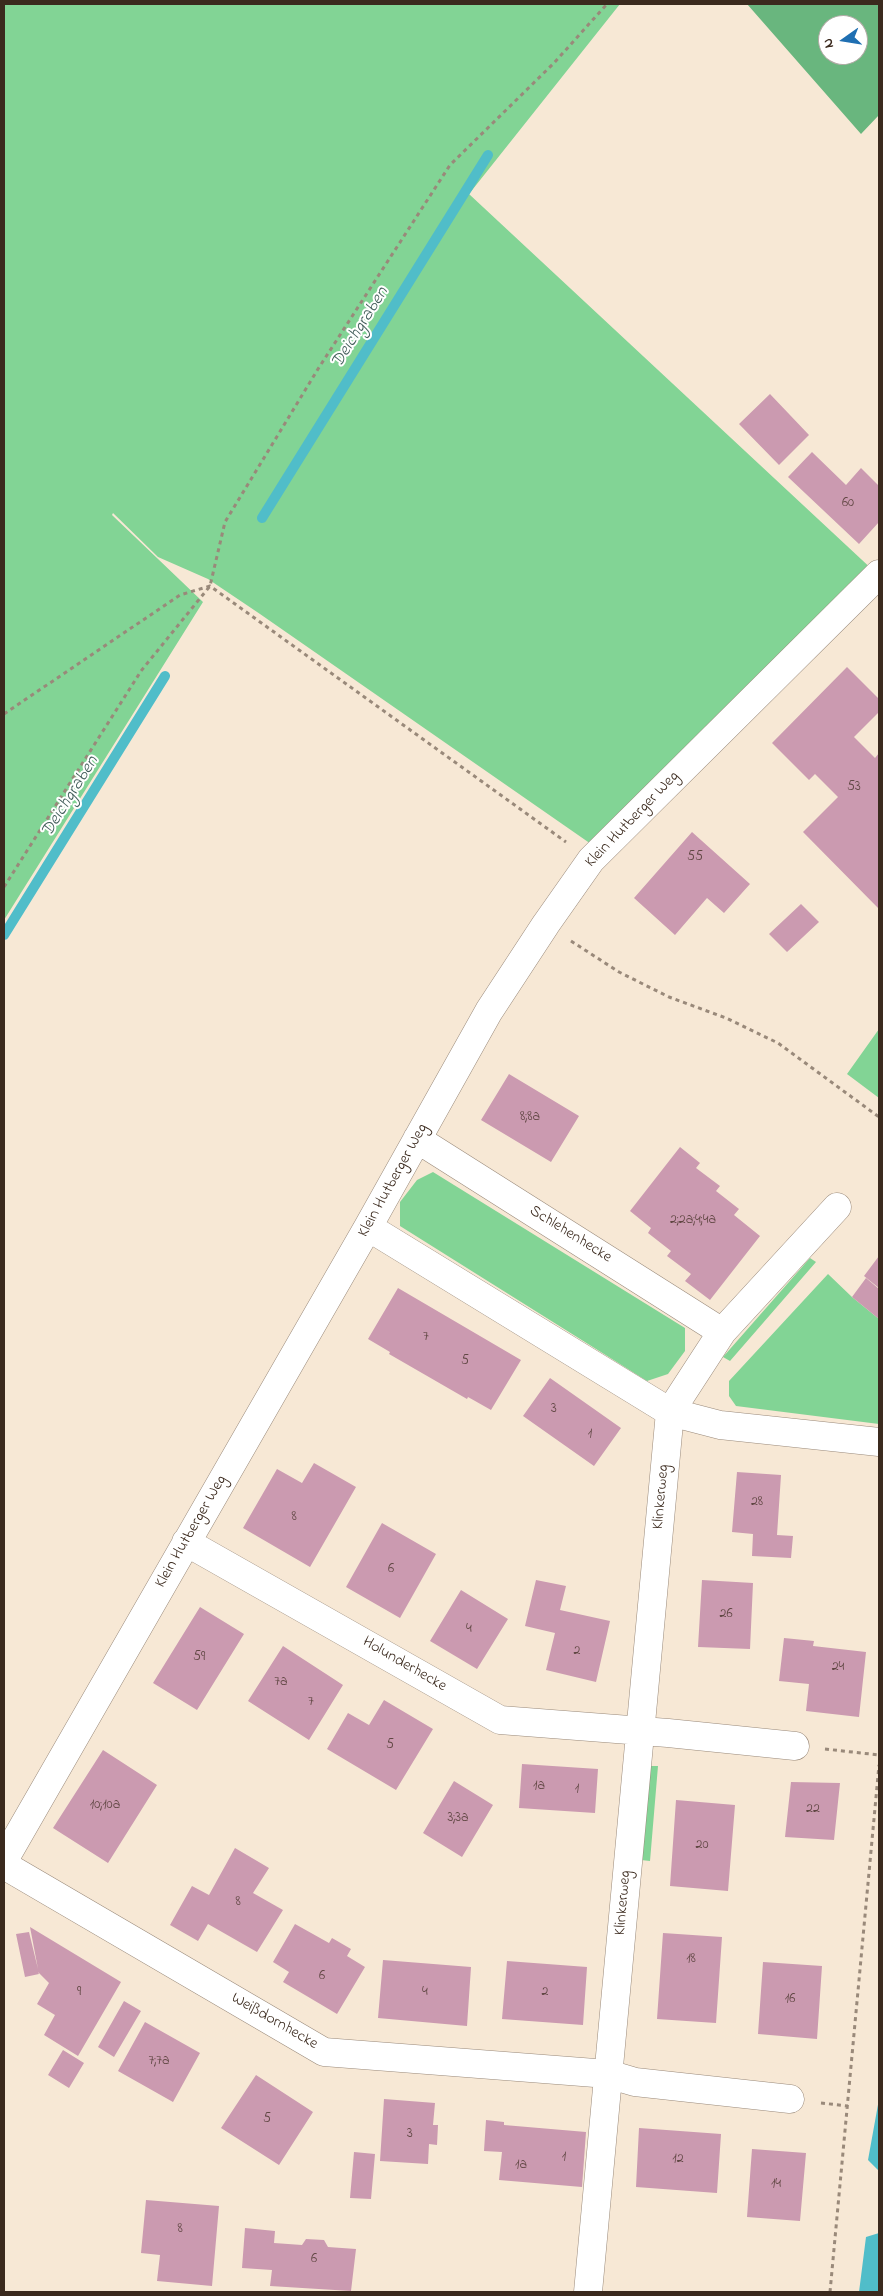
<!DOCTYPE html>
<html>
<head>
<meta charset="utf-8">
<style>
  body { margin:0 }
  #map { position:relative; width:883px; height:2296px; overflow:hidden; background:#f7e8d5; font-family:"Indie Flower",sans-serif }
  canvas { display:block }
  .frame { position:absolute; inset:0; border:5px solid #3b2a1e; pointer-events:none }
  .north { position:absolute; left:818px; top:15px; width:50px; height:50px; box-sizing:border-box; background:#fff; border:1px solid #b1aaa5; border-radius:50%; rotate:257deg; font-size:14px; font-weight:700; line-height:20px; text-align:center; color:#3b2a1e }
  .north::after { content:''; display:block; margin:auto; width:18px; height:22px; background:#1f6fb2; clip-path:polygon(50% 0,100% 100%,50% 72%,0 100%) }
</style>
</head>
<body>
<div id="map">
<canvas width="883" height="2296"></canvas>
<div class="frame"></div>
<div class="north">N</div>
</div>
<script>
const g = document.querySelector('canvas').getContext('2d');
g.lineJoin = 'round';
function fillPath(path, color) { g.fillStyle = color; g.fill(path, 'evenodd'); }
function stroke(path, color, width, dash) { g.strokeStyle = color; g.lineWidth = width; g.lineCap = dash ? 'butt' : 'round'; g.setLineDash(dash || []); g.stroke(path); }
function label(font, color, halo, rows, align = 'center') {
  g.font = font + ' "Indie Flower",sans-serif'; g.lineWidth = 4; g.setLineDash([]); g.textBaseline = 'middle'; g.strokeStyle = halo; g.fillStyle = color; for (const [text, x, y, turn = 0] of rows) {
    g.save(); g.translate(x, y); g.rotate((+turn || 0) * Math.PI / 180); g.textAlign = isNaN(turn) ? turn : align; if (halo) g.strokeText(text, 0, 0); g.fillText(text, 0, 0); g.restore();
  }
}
fillPath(new Path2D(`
  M4,4H620L469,194L876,573L591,844L260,614L208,579L158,557L113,513L112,515L203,602L4,920Z
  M879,1029V1098L847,1074Z
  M433,1172L685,1328V1351L668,1374L647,1381L400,1226V1202L417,1180Z
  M810,1258L816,1262L730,1361L723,1357Z
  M828,1274L852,1297L879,1319V1424L736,1406L729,1396V1381Z
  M649,1766H658L650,1861L641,1860Z`), '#82d495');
fillPath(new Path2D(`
  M747,4H879V115L861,134ZM828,25H858V55H828Z`), '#69b67e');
fillPath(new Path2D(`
  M879,2099V2171L868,2160Z
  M879,2233V2292H859L866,2237Z`), '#50bdc9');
stroke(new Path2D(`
  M262,518L488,155
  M4,935L165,676`), '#50bdc9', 10);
fillPath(new Path2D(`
  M770,394L809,435L779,465L739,424Z
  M812,452L846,485L861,468L879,486V522L859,544L788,477Z
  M847,667L879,699V712L854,737L875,758L879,753V909L803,832L838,797L815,774L809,780L772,743Z
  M692,832L750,884L724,913L707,898L675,935L634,898Z
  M801,904L819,922L787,952L769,934Z
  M509,1074L579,1116L551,1162L481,1120Z
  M680,1147L700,1163L696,1168L720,1186L716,1191L739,1209L734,1215L760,1236L710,1300L685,1281L691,1274L667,1256L671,1251L648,1233L651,1228L630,1211Z
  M879,1256V1288L864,1276Z
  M866,1278L879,1289V1319L852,1297Z
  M398,1288L521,1360L491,1410L468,1397L467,1399L389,1354L390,1352L368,1339Z
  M550,1378L621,1428L594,1466L523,1416Z
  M314,1463L356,1487L310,1567L243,1528L277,1469L302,1483Z
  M737,1472L781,1475L777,1535L793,1536L791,1558L752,1556L753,1534L732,1532Z
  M382,1523L436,1554L400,1618L346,1587Z
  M536,1580L566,1586L560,1610L610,1621L596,1682L546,1670L555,1633L525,1626Z
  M702,1580L753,1583L750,1649L698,1647Z
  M461,1590L508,1619L477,1669L430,1641Z
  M200,1607L244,1634L197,1710L153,1683Z
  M784,1638L814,1641L813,1646L866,1652L859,1717L806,1711L809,1684L779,1681Z
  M283,1646L343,1685L309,1740L248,1701Z
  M384,1700L433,1729L396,1790L327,1749L348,1713L369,1725Z
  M103,1750L157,1785L108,1863L53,1828Z
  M522,1764L598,1769L595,1813L519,1808Z
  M454,1781L493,1805L462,1857L423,1833Z
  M791,1782L840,1783L834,1840L785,1837Z
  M676,1800L735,1805L728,1891L670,1886Z
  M235,1848L269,1868L253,1893L283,1910L257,1952L208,1924L198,1941L170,1925L192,1886L209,1895Z
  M295,1924L329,1943L332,1938L351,1949L347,1956L365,1967L337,2014L283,1982L289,1972L273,1962Z
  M30,1927L121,1982L78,2056L44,2035L55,2015L37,2004L49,1983L38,1972L39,1974L25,1977L16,1934L29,1932L38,1969Z
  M663,1933L722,1937L716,2023L657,2019Z
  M383,1960L471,1967L467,2026L378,2018Z
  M507,1961L587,1967L583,2025L502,2019Z
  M763,1962L822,1966L817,2039L758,2034Z
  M124,2001L141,2011L114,2057L98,2047Z
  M145,2022L200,2053L173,2102L118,2071Z
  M63,2050L84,2063L69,2088L48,2075Z
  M256,2075L313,2112L279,2165L221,2128Z
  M384,2099L435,2103L433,2125H438L437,2145L429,2144L428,2164L380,2161Z
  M486,2120L504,2122V2125L586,2132L582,2187L499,2180L502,2152L484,2151Z
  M639,2128L721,2134L717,2193L636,2187Z
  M752,2149L806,2153L800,2221L747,2217Z
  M354,2152L375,2154L371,2199L350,2198Z
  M146,2200L219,2206L212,2286L157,2281L160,2255L141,2253Z
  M245,2228L275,2231L274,2243L302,2245L306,2239L324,2240L328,2247L356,2249L351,2291L270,2286L272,2270L242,2268Z`), '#cb9ab0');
const street = new Path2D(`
  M417,1139L722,1332
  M368,1227L670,1412L720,1425L879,1442
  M186,1542L500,1720L668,1733L795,1746
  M4,1860L368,1227L489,1011L546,924L591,860L879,574
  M4,1865L324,2052L608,2074L635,2082L790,2099
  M588,2292L670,1412L722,1332L837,1207`);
stroke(street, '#99897a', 29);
stroke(new Path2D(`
  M4,714L180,595L210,586L566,842
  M4,887L141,671L210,586L225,522L318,369L450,165L554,63L607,4
  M571,941L619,972L669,997L726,1018L778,1043L879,1117
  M825,1749L879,1755
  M821,2103L848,2106
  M830,2292L879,1765`), '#99897a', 3, [4, 4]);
stroke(street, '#fff', 28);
label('14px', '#5f4642', null, [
  ["60",848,504],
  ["53",854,788],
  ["55",695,858],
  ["8;8a",530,1118],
  ["2;2a;4;4a",693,1221],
  ["7",426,1338],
  ["5",465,1362],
  ["3",554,1410],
  ["1",590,1435],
  ["28",757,1503],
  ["8",294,1518],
  ["6",391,1570],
  ["26",726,1615],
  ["4",469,1630],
  ["2",577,1652],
  ["59",199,1658],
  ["24",838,1668],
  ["7a",281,1683],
  ["7",311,1703],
  ["5",390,1746],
  ["1a",539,1787],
  ["1",577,1790],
  ["10;10a",105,1806],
  ["22",813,1810],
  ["3;3a",458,1819],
  ["20",702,1846],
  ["8",238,1903],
  ["18",691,1960],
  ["6",322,1977],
  ["9",79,1993],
  ["4",425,1993],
  ["2",545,1993],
  ["16",790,2000],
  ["7;7a",159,2062],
  ["5",267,2120],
  ["3",410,2135],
  ["1",564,2158],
  ["12",678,2160],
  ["1a",521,2166],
  ["14",776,2185],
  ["8",180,2230],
  ["6",314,2260]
]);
label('16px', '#3b2a1e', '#fff', [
  ["Klein Hutberger Weg",633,820,-46],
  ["Klein Hutberger Weg",394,1181,-61],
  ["Schlehenhecke",570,1235,32],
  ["Klinkerweg",662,1497,-85],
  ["Klein Hutberger Weg",192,1532,-60],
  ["Holunderhecke",404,1665,30],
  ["Klinkerweg",624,1903,-85],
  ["Weißdornhecke",274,2022,30]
]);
label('italic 18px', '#425d5a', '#fff', [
  ["Deichgraben",361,328,-58],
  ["Deichgraben",71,797,-58]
]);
</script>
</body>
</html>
